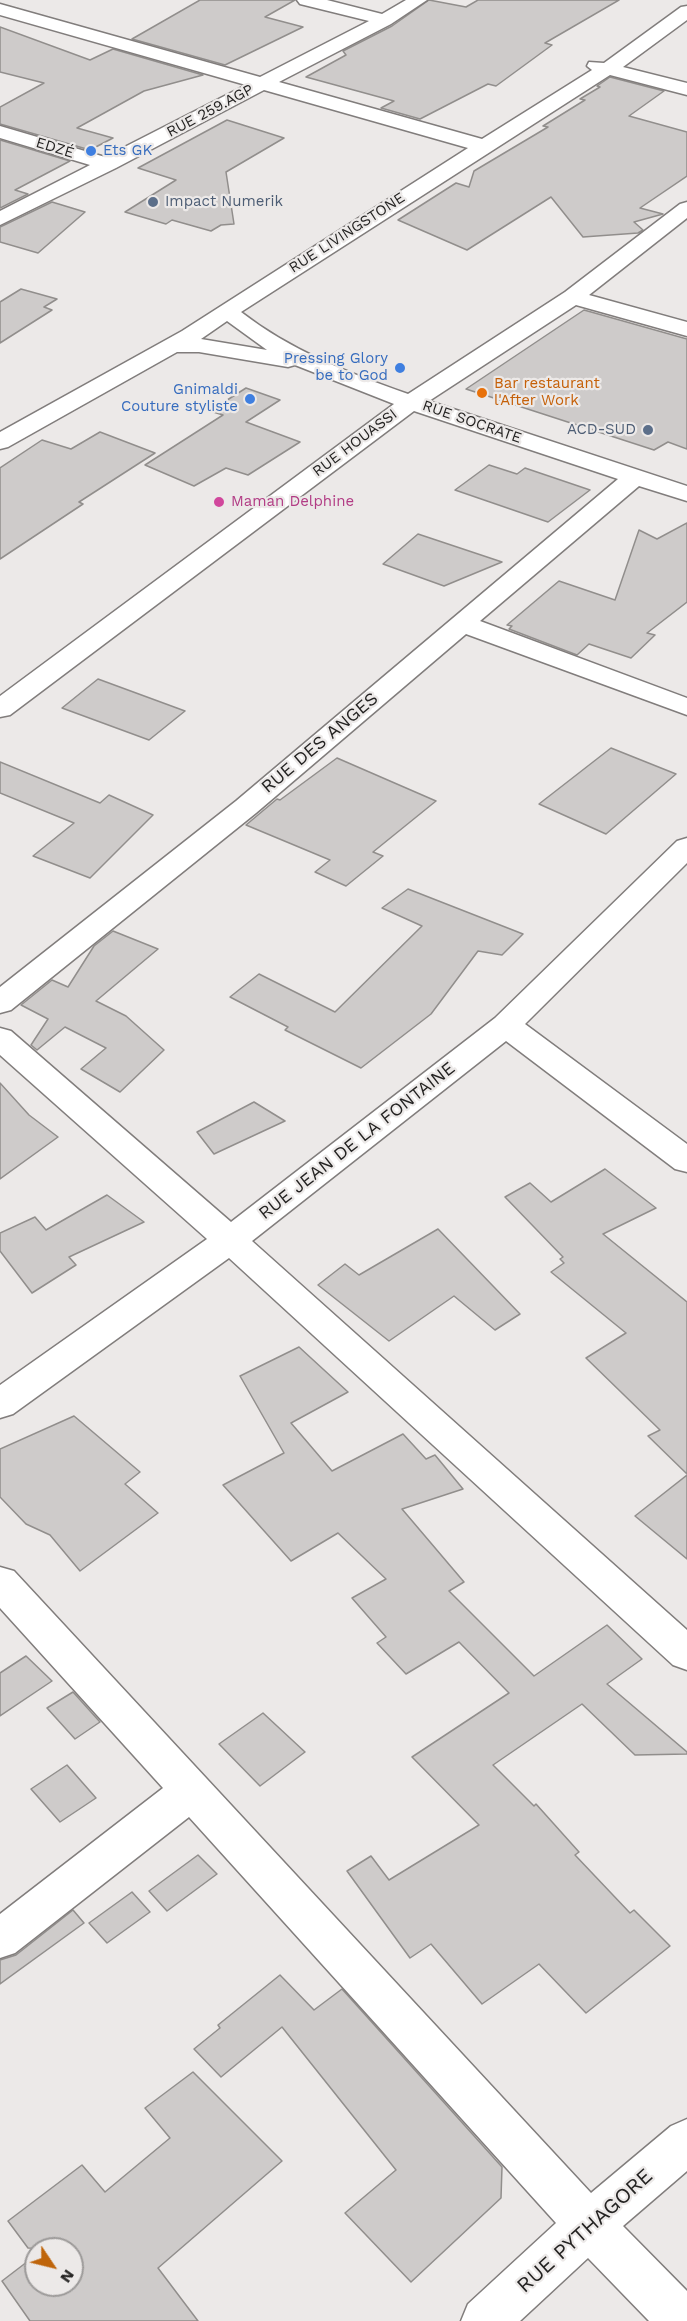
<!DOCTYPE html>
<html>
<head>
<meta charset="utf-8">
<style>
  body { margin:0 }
  #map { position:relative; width:687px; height:2321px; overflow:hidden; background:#ece9e8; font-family:"Work Sans",sans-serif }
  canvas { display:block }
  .north { position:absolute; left:24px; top:2237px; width:60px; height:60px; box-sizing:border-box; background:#ece9e8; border:2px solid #9c9a99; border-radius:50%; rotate:125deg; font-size:16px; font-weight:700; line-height:24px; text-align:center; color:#242322 }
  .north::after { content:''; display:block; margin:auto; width:21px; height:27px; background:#bf650b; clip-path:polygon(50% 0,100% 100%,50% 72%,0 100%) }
</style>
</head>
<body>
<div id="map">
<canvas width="687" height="2321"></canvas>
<div class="north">N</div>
</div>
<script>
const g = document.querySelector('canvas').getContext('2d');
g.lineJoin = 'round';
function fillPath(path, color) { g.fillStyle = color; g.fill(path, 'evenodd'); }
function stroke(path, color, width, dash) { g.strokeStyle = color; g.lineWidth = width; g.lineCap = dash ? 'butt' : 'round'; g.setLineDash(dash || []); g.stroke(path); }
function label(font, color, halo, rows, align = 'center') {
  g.font = font + ' "Work Sans",sans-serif'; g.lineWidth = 4.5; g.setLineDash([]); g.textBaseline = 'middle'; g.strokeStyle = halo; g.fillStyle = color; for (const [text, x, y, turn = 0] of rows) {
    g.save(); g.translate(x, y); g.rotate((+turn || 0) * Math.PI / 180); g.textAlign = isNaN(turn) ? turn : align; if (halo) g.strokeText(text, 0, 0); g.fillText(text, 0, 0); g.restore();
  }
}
const building = new Path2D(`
  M200,0H295L265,17L303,27L225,65L132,39Z
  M429,0L466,7L478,0H619L545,43L552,45L496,86L488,84L420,119L381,108L394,101L306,77L346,55L343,51L392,26Z
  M0,27L90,60L113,49L203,75L144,91L77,128L113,138L90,150L0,124V107L44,83L0,72Z
  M610,77L664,91L629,116L687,132V176L640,208L663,214L634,222L643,230L638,233L583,237L551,197L467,250L398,220L456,183L469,187L474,171L548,127L543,126L585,100L580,99L600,87L597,86Z
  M227,120L284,138L226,172L234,224L221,225L211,231L172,220L166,224L125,212L176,180L138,168Z
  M0,140L70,161L15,190L28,194L0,208Z
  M52,202L85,212L38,253L0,242V227Z
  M21,289L57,299L44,307L52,310L0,343V302Z
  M584,310L687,339V449L668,442L654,450L466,389Z
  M246,388L280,400L246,422L300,442L248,475L226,468L194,486L145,465L223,415L210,411Z
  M100,432L155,453L79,502L83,504L0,559V468L42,440L71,449Z
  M489,465L517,474L525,468L590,490L548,522L455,490Z
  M687,523V602L647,633L655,635L631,658L589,644L577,655L509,629L512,626L507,625L559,581L615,600L639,530L657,539Z
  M418,534L502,562L444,586L383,564Z
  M98,679L185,711L149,740L62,708Z
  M611,748L676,774L606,834L539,804Z
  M337,758L436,801L373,852L383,856L346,886L315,872L330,860L246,825L277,799L280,800Z
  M0,762L100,803L109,795L153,815L90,878L33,856L74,823L0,793Z
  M408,889L523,934L502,955L478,951L431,1014L361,1068L285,1030L288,1027L230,997L259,974L335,1012L422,926L382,908Z
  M113,931L158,949L96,1001L126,1016L164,1050L120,1092L81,1069L106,1048L65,1027L37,1050L31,1045L48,1019L21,1005L52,980L68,987L94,946Z
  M0,1083L29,1115L58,1137L0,1179Z
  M254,1102L285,1121L214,1154L197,1132Z
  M605,1169L656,1208L603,1234L687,1302V1474L648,1436L660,1430L586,1358L626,1333L551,1272L564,1263L560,1259L563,1257L505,1197L530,1183L551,1202Z
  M107,1195L144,1222L69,1257L76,1265L32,1293L0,1251V1233L35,1217L46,1230Z
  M438,1229L520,1314L495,1330L454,1296L389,1341L318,1285L345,1264L359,1275Z
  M299,1347L348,1392L291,1423L332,1471L403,1434L426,1459L435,1455L463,1489L402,1509L464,1582L449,1591L534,1676L607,1625L642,1659L607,1684L687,1752V1754L635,1755L582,1704L493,1765L534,1806L536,1804L579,1852L575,1855L630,1913L634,1910L670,1946L586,2013L539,1964L482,2004L431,1944L410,1958L347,1871L371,1856L389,1880L479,1825L412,1757L509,1693L459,1642L406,1674L377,1643L386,1637L352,1598L386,1579L338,1533L291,1561L223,1485L284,1453L240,1376Z
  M74,1416L140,1472L125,1484L158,1513L80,1571L50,1535L26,1524L0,1497V1449Z
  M687,1475V1559L635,1516Z
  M26,1656L52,1681L0,1716V1673Z
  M73,1692L100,1722L75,1739L47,1708Z
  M263,1713L305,1752L260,1786L219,1744Z
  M67,1765L96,1798L60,1822L31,1789Z
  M198,1855L217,1874L167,1911L149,1891Z
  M132,1892L150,1912L107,1943L89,1923Z
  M73,1910L84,1923L0,1984V1960L16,1955Z
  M280,1975L314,2010L342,1989L502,2167L501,2198L411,2282L345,2213L396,2170L282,2027L221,2077L194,2049L220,2028L218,2025Z
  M193,2072L282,2161L158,2268L198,2321H30L2,2281L36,2255V2285H72V2249L28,2248L8,2221L82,2165L105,2192L170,2138L145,2108Z`);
fillPath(building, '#cecbca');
stroke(building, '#918e8c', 1.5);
const minor = new Path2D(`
  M297,0H327L382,14L406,0H427L391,24L279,82L482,139L592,70L587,66L589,62L604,63L681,7L687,6V20L623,67L687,83V95L610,75L241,312C291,351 349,373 408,394L565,292L680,204L687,202V218L589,295L687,322V336L576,305L429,401L687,486V501L639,486L480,621L687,698V715L466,634L256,813L11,1010L0,1013V987L236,801L618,479L414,411L10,715L0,717V696L394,404L295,365L288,367L199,352H177L8,447L0,449V432L182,331L468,148L264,90L116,168L0,225V211L90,165L0,138V126L105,157L246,85L0,15V4L260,77L369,21L300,4ZM227,321L267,350L201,339Z
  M687,838V863L525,1024L687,1144V1172L675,1169L506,1041L252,1241L687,1630V1670L673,1665L229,1258L13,1414L0,1418V1385L207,1239L0,1055V1028L11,1031L231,1222L495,1018L677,841Z
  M0,1567L14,1571L591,2193L671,2126L687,2119V2171L623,2226L687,2291V2321H649L588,2258L520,2321H461L468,2304L556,2223L189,1817L15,1953L0,1958V1914L163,1788L0,1608Z`);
stroke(minor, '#817d7c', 3);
fillPath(minor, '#fff');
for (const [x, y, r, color] of [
  [91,151,6,"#3f7fe0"],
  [153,202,6,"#5c6f8a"],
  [400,368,6,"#3f7fe0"],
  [482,393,6,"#e8710a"],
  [250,399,6,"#3f7fe0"],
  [648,430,6,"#5c6f8a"],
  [219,502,6,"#d1479c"]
]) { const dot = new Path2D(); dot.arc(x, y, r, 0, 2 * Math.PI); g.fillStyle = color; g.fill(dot); stroke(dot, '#ece9e8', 2); }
label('15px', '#242322', '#ece9e8', [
  ["RUE 259.AGP",210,111,-28],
  ["EDZÉ",55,148,17],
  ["RUE LIVINGSTONE",347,233,-33],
  ["RUE SOCRATE",472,422,19],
  ["RUE HOUASSI",355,443,-37]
]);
label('15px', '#366cbe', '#ece9e8', [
  ["Ets GK",103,151,"left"],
  ["Pressing Glory",388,359],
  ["be to God",388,376],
  ["Gnimaldi",238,390],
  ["Couture styliste",238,407]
], 'right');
label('15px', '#4e5e75', '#ece9e8', [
  ["Impact Numerik",165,202],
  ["ACD-SUD",636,430,"right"]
], 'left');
label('15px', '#c56008', '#ece9e8', [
  ["Bar restaurant",494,384],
  ["l'After Work",494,401]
], 'left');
label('15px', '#b23c85', '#ece9e8', [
  ["Maman Delphine",231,502]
], 'left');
label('18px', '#242322', '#ece9e8', [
  ["RUE DES ANGES",320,743,-40],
  ["RUE JEAN DE LA FONTAINE",357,1141,-38]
]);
label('21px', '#242322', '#ece9e8', [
  ["RUE PYTHAGORE",585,2231,-42]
]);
</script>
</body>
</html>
